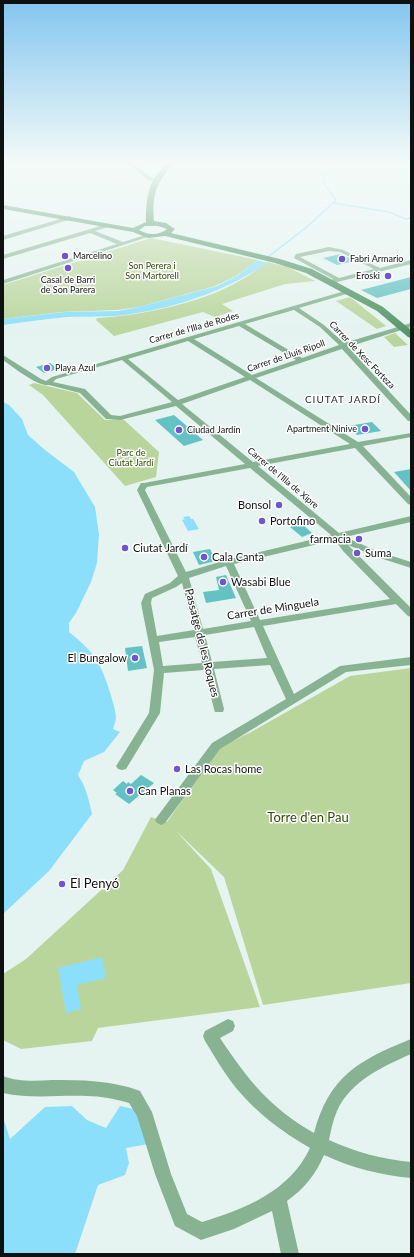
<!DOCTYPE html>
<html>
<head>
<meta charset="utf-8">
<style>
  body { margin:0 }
  #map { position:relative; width:414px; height:1257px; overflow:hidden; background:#e5f4f0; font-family:Lato,sans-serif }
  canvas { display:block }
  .frame { position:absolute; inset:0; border:4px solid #0d1210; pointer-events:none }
</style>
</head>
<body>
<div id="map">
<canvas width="414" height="1257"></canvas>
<div class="frame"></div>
</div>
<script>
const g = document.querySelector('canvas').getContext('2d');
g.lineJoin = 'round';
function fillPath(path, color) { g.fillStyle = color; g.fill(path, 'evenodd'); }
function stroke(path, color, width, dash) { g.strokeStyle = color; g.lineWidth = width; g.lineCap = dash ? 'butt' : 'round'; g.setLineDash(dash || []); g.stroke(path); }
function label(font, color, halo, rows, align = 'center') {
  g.font = font + ' Lato,sans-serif'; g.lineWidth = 3; g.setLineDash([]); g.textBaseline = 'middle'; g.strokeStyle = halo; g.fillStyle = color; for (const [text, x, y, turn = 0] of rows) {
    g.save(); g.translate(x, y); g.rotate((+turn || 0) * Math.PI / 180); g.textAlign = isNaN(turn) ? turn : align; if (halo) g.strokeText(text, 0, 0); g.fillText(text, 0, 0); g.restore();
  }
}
fillPath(new Path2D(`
  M151,238L258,260L236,276L215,286L139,307L117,310L62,312L3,319V285Z
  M267,262L288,267L315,281L285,284L222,304L233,311L215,317L203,312L114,336L96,320L97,318C138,316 203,303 239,281C249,276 258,269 267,262Z
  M350,297L386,326L377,329L336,301Z
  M395,333L408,345L394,347L384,337Z
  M34,383L77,393L105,420L123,419L159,452L156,477L125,486L43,395L29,385Z
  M411,668V983L263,1005L224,877L175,830L211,869L260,1007L98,1028L92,1041L21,1049L3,1040V974L26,959L123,870L151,817L167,822L218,748L251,732L350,676Z`), '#bad59c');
fillPath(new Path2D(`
  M257,260L267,263C227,290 179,307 131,314C110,318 88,316 67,317C46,319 24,322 3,325V319L65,312L118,311L139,307L217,286L237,276Z
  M3,402L9,405L22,419L28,435L45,450L74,472L95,507L99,534L97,563L91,582L76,613L69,623V632C78,639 87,647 94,656C102,665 115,704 116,717C116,721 114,725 113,729L120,732L104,752L84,761L78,775C86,787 89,800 92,814L49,871L3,914Z
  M189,516L191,519H193L199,529L188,531L182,520L185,519L183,517Z
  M102,957L106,978L77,985L81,1009L66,1013L58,968Z
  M72,1106L87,1120L106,1128L120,1106L138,1110L148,1144L126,1148L129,1163L125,1175L98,1185L75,1254H3V1117L10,1139L45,1107Z`), '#8cdffa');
stroke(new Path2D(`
  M333,203L389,212L406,219L411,218
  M268,257L308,226L336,200L323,182L325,174L329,169L326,164L322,162`), '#8cdffa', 1.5);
fillPath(new Path2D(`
  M341,254L355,261L337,265L323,258Z
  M411,277V289L377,298L361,290Z
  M50,363L58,369L44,373L36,367Z
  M174,415L203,440L184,446L155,420Z
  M372,422L381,431L357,435L348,426Z
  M411,469V491L394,472Z
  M301,523L312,533L302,537L290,527Z
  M210,549L216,561L199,565L193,552Z
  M226,575L236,598L206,603L203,592L219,590L216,577Z
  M142,646L147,668L128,671L125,648Z
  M141,775L154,783L129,804L115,794L117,793L113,790L123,781L127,784L128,782L131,784Z`), '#64c2c4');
fillPath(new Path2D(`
  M126,162H131L152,178L159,181L157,182L148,180Z
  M70,216L73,218L72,219L3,240V236Z
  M107,224L110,226L109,227L95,231L123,242L148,234L151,236L3,284V280L117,244L90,233L3,259V255Z
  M329,247L343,250L380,268L411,260V264L333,283L330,281L333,279L294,258L296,254ZM329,251L340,252L374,269L339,278L300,257Z
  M348,290L350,291V293L299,308L324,325L344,343L411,323V327L348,347L411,415V421H408L342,349L256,378L358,442L411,433V437L363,446L411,497V505L408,504L355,448L258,466L339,533L411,516V522L345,537L377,551L411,562V568L380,558L348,545L411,608V617L408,616L396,604L263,626L294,694L340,666L411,657V665L346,672L220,749L165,823L161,825L157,823L155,820L157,817L212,743L286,699L270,665L214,669L224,709L223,712H215L214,709L204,670L164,673L160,713L126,769L122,770L118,769L116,766L118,763L149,713L154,670L141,603L145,594L170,583L178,576L137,490L141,483H144L245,464L176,406L120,420L109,419H106L80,393L49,385C38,387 13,367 3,360V355L41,379L46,381L52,377ZM294,310L320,327L339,345L302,358L245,324ZM239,326L296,360L252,375L194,339ZM188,341L245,377L178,400L128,359ZM122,360L172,402L120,416L111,415L85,389L53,382L56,379ZM250,380L350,444L253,462L182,404ZM250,468L331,535L226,560L186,572L145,490L147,487ZM335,540L343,551L390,599L260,620L234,564ZM226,566L251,621L203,629L189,578ZM182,583L194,630L157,636L151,603L152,598L176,587ZM254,627L267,658L212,662L205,635ZM195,637L202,663L163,666L159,642Z
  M228,1019L233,1021L235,1026L233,1031L220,1038C248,1080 270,1108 314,1133C329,1076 359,1060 411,1039V1054C384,1066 350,1081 337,1111C333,1120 331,1130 329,1140C355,1152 382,1159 411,1162V1178C380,1175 352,1168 324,1155C316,1174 304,1189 287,1201L299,1254H281L272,1211L234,1229L201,1240L175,1226L155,1174L137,1116L129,1103C115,1099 101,1096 86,1096C59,1095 30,1099 3,1093V1076C18,1082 36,1081 52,1080C82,1080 111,1080 140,1091L152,1112L171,1174L187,1214L202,1222C245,1209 290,1191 310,1148C282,1132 257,1113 236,1088C224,1073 215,1057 205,1041L203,1036L205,1031Z`), '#88b392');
fillPath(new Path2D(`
  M168,162H175C156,183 152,193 154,221L166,223L175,229L171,233L280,259L312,269L383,307L411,330V338L408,337L377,311L306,273L275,263L165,236L148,238L133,232L3,209V205L133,228L146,222C146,197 148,180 168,162ZM145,226H158L167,229C158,236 148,235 139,230Z`), '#519464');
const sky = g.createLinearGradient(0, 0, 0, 338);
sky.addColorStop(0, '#83c5ef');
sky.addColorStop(0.48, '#f3faf8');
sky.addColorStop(1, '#f3faf800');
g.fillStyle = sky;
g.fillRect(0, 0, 414, 338);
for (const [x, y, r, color] of [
  [65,256,4,"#7055cf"],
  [342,259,4,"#7055cf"],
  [68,268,4,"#7055cf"],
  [388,276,4,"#7055cf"],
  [47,368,4,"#7055cf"],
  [365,429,4,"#7055cf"],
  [179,430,4,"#7055cf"],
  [279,505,4,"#7055cf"],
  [262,521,4,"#7055cf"],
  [359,539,4,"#7055cf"],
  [125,548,4,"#7055cf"],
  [357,553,4,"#7055cf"],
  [204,557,4,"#7055cf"],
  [223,582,4,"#7055cf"],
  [135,658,4,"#7055cf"],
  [177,769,4,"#7055cf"],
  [130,791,4,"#7055cf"],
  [62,884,4,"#7055cf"]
]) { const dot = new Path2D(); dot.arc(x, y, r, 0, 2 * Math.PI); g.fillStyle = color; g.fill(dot); stroke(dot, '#fff', 1.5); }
label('9px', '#0d1210', '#fff', [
  ["Marcelino",73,256],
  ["Fabri Armario",350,259],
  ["Eroski",380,276,"right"],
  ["Casal de Barri",68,280,"center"],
  ["de Son Parera",68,290,"center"],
  ["Playa Azul",55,368],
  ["Apartment Ninive",357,429,"right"],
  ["Ciudad Jardín",187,430]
], 'left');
label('9px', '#2f4802', '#fff', [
  ["Son Perera i",152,266],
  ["Son Martorell",152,276],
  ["Parc de",131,453],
  ["Ciutat Jardí",131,463]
]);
label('9px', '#0d1210', '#fff', [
  ["Carrer de l'Illa de Rodes",194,328,-16],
  ["Carrer de Xesc Forteza",362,355,46],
  ["Carrer de Lluís Ripoll",286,356,-19],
  ["Carrer de l'Illa de Xipre",283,478,40]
]);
g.letterSpacing = '1px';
label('10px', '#232f2c', '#fff', [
  ["CIUTAT JARDÍ",343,400]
]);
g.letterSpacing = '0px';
label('11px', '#0d1210', '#fff', [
  ["Bonsol",271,505,"right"],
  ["Portofino",270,521],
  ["farmacia",351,539,"right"],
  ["Ciutat Jardí",133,548],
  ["Suma",365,553],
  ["Cala Canta",212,557],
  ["Wasabi Blue",231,582],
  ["El Bungalow",127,658,"right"],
  ["Las Rocas home",185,769],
  ["Can Planas",138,791]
], 'left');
label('11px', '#0d1210', '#fff', [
  ["Carrer de Minguela",273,609,-9],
  ["Passatge de les Roques",202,643,76]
]);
label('13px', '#2f4802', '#fff', [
  ["Torre d'en Pau",308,818]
]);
label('13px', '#0d1210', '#fff', [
  ["El Penyó",70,884]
], 'left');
</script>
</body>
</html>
